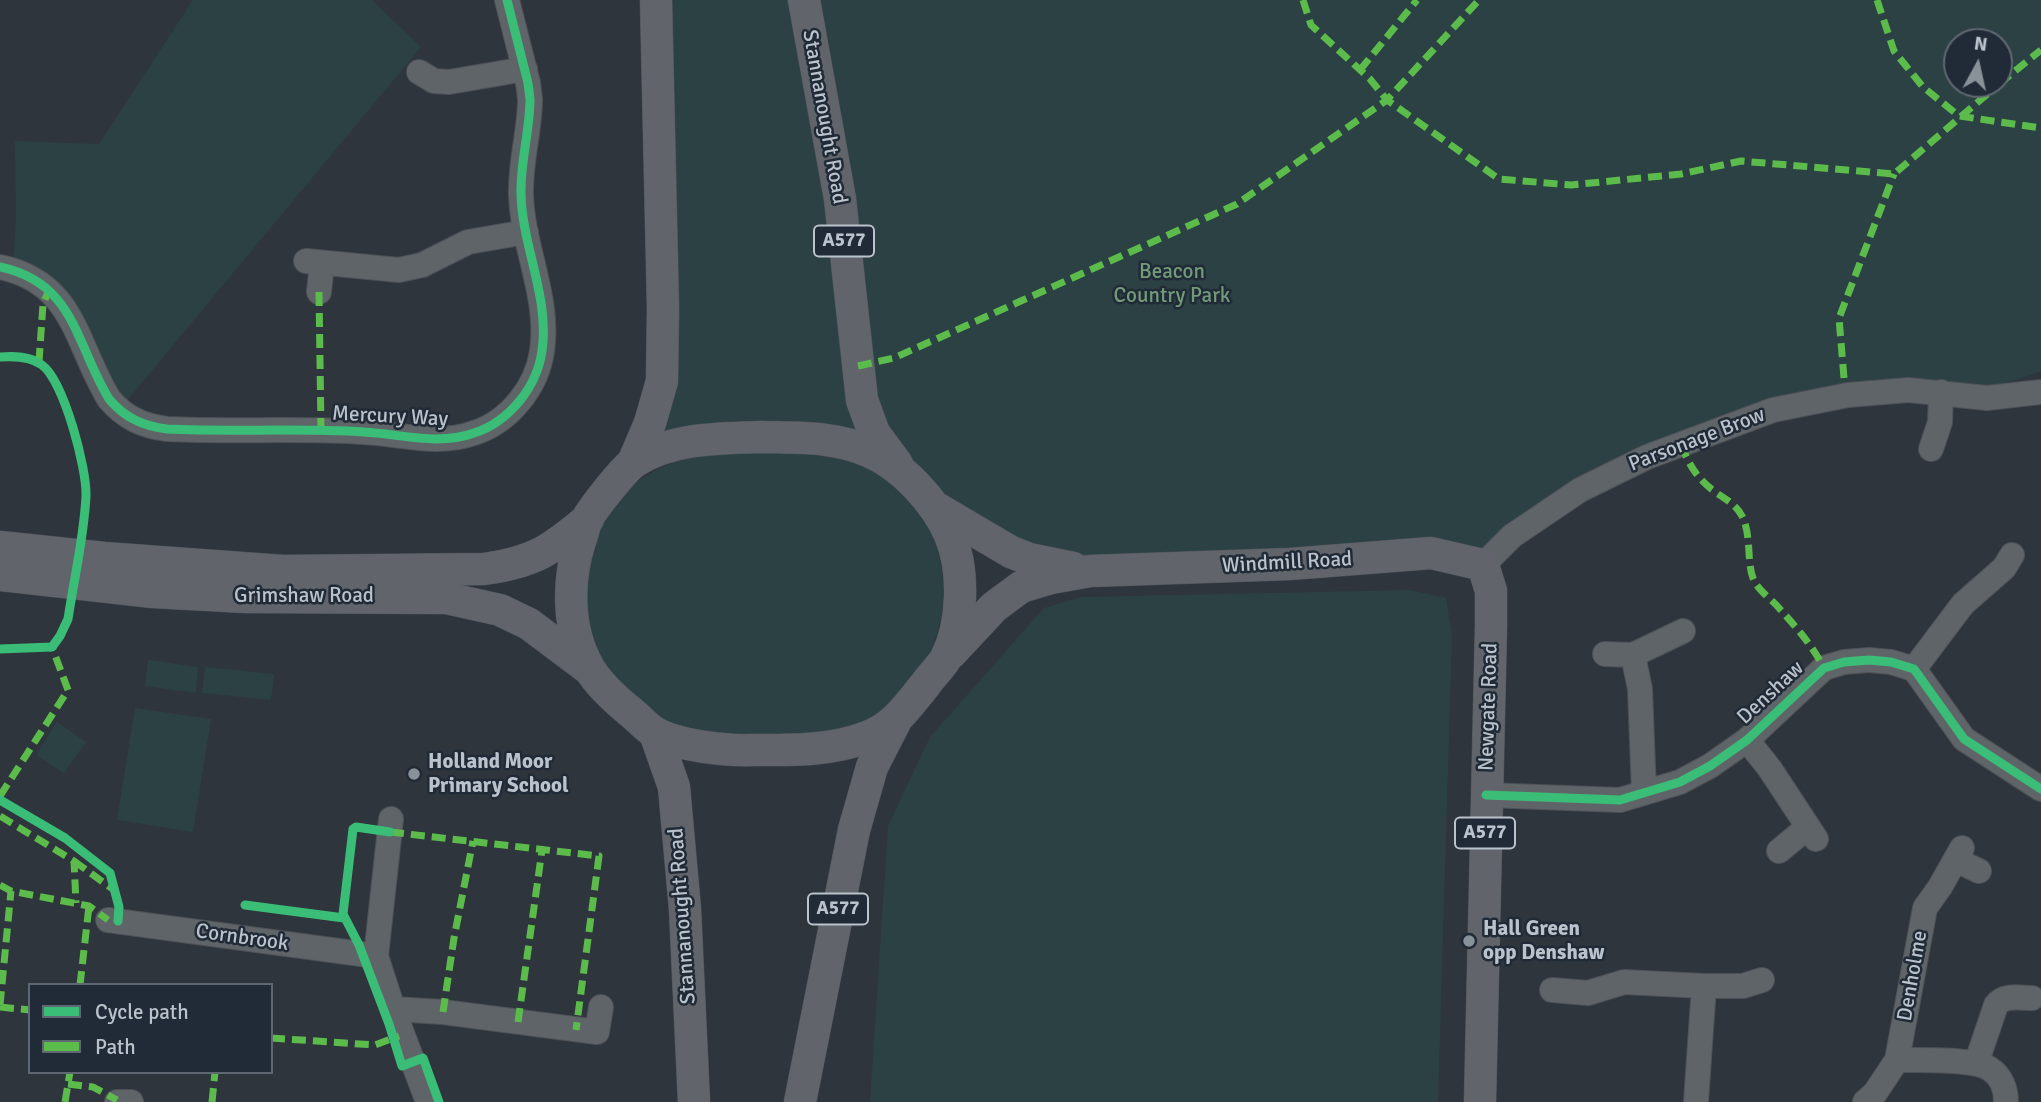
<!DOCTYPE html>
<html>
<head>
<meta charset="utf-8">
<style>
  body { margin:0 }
  #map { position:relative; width:2041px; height:1102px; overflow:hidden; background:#2f353c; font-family:Signika,sans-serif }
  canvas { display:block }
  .legend { position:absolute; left:28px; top:983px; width:245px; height:91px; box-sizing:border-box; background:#212b37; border:2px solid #5e6772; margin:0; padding:9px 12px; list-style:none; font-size:21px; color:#bac2cb }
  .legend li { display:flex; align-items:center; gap:14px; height:35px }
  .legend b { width:35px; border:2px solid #5e6772 }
  .north { position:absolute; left:1943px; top:28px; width:70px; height:70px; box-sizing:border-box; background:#212b37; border:2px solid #5e6772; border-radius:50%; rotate:8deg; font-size:19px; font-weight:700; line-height:28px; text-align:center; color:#bac2cb }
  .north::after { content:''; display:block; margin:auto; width:24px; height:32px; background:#899199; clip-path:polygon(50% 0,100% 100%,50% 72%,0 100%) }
</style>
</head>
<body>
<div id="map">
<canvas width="2041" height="1102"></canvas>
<ul class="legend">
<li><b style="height:9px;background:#3abd76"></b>Cycle path</li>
<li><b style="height:9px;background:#5cbc4b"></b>Path</li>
</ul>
<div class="north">N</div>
</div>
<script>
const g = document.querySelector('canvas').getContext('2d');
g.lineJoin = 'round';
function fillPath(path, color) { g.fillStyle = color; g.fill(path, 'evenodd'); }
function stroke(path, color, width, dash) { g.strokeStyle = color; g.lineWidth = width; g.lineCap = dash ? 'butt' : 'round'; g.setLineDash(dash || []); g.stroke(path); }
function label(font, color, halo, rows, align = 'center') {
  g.font = font + ' Signika,sans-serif'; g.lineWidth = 5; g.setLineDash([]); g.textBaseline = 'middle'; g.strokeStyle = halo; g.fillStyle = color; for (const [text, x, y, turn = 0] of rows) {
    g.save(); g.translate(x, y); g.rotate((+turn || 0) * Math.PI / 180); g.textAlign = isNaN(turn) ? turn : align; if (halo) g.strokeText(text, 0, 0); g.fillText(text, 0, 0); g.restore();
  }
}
fillPath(new Path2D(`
  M193,0H372L421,47L119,410L71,318L13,270L16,216L15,141L99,144Z
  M667,0H796L862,435L833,424L725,425L658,438Z
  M804,0H2041V371L2013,381L1957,393L1848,395L1647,457L1483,565L1090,571L932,505L874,433ZM1957,42H1999V84H1957Z
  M713,452C761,452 813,445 859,462C867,465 875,471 882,476C939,512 958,587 932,648C925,667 911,680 898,695C871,727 827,734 787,735C745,736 702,739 663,720C653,715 643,704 635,696C626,688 615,680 608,671C572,614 580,533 631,487C655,466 683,459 713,452Z
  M1410,590L1446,598L1452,635L1438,1102H870L888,826L930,737L1044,608L1081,597Z
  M148,660L198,667L196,693L145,686Z
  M205,667L274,674L271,700L202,693Z
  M135,708L211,719L193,832L117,820Z
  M57,722L86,742L64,773L36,755Z`), '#2c4143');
const minor = new Path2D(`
  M419,72L434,81L449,82L525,69
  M306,261L399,270L422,265L468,242L526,232
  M0,267C75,283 75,343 109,399C125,418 143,426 167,429C233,432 299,428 364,432C401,434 438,446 474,433C509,422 537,387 542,351C550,298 522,246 521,194C520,162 530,131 530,99L528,83L507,0
  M319,292L322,263
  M1931,449L1940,422L1941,392
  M1483,565L1512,536L1580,490L1647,457L1773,410L1848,395L1908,390L1987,398L2041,392
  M1605,654L1633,655L1683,631
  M1633,655L1640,689L1644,793
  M1914,669L1963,604L2004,568L2012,555
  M1747,740L1770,769L1816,839
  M1486,795L1620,800L1680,782L1710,766L1747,740L1824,668L1844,662L1869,660L1891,662L1914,669L1964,739L2041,789
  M391,819L376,956L393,1009L428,1102
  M1779,851L1808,827
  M1956,860L1979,871
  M108,920L376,956
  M1704,986H1743L1762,980
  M1552,990L1588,993L1624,982L1704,986L1696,1102
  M393,1009L443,1012L597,1032L601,1007
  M1897,1060C1918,1060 1974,1058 1990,1069C2001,1076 2006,1089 2006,1102
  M1976,1064L1996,1005C2004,994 2020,998 2032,998
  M117,1102H131
  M1865,1102L1875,1093L1897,1060L1925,908L1940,887L1962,848`);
const major = new Path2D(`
  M804,0L840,199L862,400L874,433L897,464
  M761,437C798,438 834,436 868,451C902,465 936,502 950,535C965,571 963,624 946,658C941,667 931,676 925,685C907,707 894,727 867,737C831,751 791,750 754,750C727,751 677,746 654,732C646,727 639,719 632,713C617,701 599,685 589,668C567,630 567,582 580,541C583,534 584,526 587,519C594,507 623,470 634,462C671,438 719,438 761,437Z
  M633,463L650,423L662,381L663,308L656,0
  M933,506L1011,552L1029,559L1073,568
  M0,547L104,558L283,571L484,569C534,562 550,551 588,519
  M0,575L153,592L245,597L446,598L500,610L529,624L589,669
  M951,653L994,607L1021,587L1051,578L1090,571L1290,564L1431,553L1483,565L1491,591V626L1480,1102
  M655,733L674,787L685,909L694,1102
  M800,1102L854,830L872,767L895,722`);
stroke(minor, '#4d5157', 26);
stroke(major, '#4c5258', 33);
stroke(minor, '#5f6469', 24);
stroke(major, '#61656b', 32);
stroke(new Path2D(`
  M1303,0L1311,25L1370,79L1387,100L1499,179L1571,185L1681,174L1741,161L1894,174L1999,84
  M1877,0L1894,51L1923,87L1959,116L2041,128
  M1360,70L1417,0
  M1999,84L2041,50
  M319,292L321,430
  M39,362L43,304L49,290
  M858,366L894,358L1237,204L1387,100L1479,0
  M1844,378L1839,318L1894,174
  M1681,444C1688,463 1697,479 1714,491C1725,499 1736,504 1742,516C1753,538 1745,568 1756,584C1762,593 1772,600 1779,608C1796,627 1812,645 1824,668
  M0,796L68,690L52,647
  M0,816L74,861L76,903
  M390,832L599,856L576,1030
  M74,861L114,890
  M0,885L11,891L89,906L108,920
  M80,985L89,906
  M0,1005L11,891
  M0,1007L30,1010
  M443,1012L454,938L473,841
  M518,1022L542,850
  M271,1038L375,1045L399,1036
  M68,1084L93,1087L117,1100
  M65,1102L70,1072
  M212,1102L215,1072`), '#5cbc4b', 7, [14, 7]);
stroke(new Path2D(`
  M0,267C75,283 75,343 109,399C125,418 143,426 167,429C233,432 299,428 364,432C401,434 438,446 474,433C509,422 537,387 542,351C550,298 522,246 521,194C520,162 530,131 530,99L528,83L507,0
  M0,357C14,356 30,356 42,365C64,381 87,469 86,496C84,537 74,579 68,619L60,636L52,647L0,649
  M1486,795L1620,800L1680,782L1710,766L1747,740L1824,668L1844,662L1869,660L1891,662L1914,669L1964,739L2041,789
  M0,800L65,838L110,873L119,907L118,921
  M390,832L356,827L353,829L343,914L359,945L389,1024L402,1066L423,1058L439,1102
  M245,905L344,918`), '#3abd76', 9);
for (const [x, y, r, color] of [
  [414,774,7,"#899199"],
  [1469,941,7,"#899199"]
]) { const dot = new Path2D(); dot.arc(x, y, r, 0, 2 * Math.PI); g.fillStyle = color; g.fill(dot); stroke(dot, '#212b37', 2.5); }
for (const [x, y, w] of [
  [844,241,60],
  [1485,833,60],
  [838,909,60]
]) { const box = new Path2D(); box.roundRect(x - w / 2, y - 15.5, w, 31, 5); g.fillStyle = '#212b37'; g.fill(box); stroke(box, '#bac2cb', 2); }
label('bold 19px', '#bac2cb', null, [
  ["A577",844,241],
  ["A577",1485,833],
  ["A577",838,909]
]);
label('21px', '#bac2cb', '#212b37', [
  ["Stannanought Road",824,117,80],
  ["Mercury Way",390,417,3],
  ["Parsonage Brow",1697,440,-21],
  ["Windmill Road",1287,563,-3],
  ["Grimshaw Road",304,596],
  ["Denshaw",1771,693,-43],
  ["Newgate Road",1489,707,-88],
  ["Stannanought Road",683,916,-94],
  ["Cornbrook",242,938,8],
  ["Denholme",1913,976,-80]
]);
label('21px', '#729b79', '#212b37', [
  ["Beacon",1172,272],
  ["Country Park",1172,296]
]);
label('bold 21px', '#bac2cb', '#212b37', [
  ["Holland Moor",428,762],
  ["Primary School",428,786],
  ["Hall Green",1483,929],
  ["opp Denshaw",1483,953]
], 'left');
</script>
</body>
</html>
